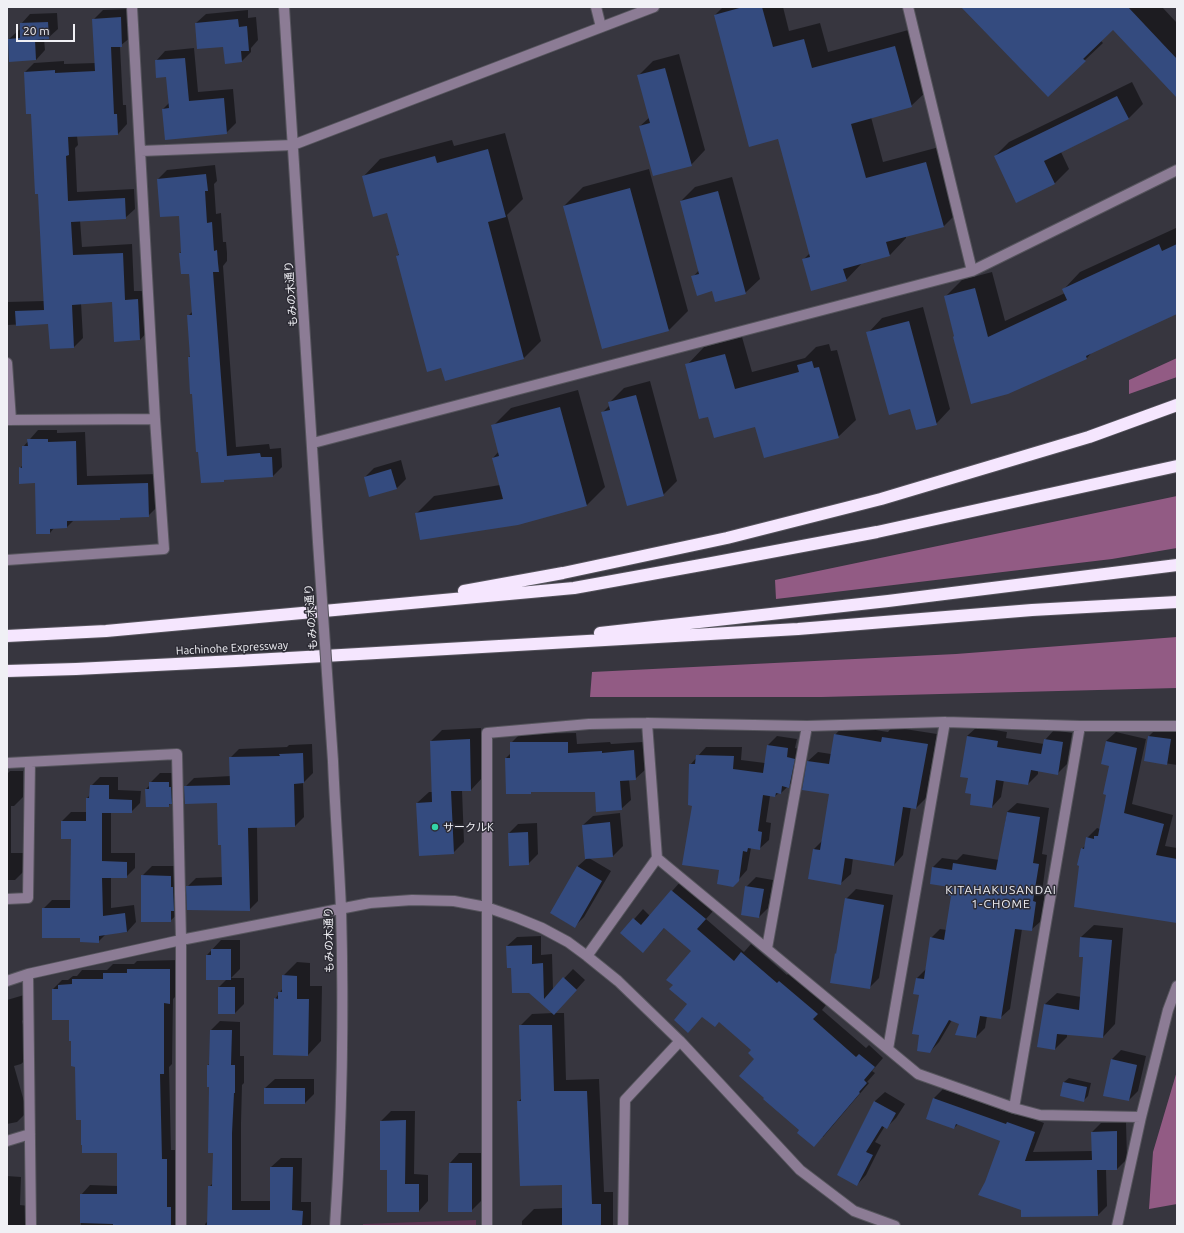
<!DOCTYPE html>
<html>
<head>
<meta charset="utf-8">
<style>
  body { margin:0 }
  #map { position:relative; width:1184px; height:1233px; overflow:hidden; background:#37363f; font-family:Ubuntu,sans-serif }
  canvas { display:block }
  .frame { position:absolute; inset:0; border:8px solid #f0f0f5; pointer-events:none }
  .scale { position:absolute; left:16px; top:24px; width:59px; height:18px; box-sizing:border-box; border:2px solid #f0f0f5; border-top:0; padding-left:5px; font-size:12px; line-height:14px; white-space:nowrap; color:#f0f0f5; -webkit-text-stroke:3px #2d2c35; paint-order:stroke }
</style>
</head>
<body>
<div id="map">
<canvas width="1184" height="1233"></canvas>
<div class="frame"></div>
<div class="scale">20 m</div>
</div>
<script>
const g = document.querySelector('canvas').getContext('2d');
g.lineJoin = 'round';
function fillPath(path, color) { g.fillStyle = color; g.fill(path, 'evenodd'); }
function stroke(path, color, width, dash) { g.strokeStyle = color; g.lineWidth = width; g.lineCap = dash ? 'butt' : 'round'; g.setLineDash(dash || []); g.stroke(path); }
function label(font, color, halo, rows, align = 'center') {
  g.font = font + ' Ubuntu,"Noto Sans JP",sans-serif'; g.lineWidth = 3; g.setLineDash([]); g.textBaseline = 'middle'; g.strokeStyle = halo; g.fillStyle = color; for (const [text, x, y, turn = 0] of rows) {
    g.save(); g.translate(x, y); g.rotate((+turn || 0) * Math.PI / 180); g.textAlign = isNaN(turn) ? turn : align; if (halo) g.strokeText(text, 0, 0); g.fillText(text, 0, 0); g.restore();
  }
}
fillPath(new Path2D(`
  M476,1220V1226H363V1224Z`), '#5b3452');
fillPath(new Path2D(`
  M1177,358V377L1129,394V380Z
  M1177,496V548L1112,559L776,599L775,580Z
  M1177,637V688L822,697H590L592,672L956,654Z
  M1177,1071V1204L1149,1209L1153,1152Z`), '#925b84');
fillPath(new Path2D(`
  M723,7H783L789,31L820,23L828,52L912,29L928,90L911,106L871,117L883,162L943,146L961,209L944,226L906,236V238L890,255L863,262L846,280L804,259L810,253L779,138L715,15Z
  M963,7H1162L1177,23V96L1113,29L1101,41L1103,43L1085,60Z
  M130,9L131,37L120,46L123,105H126L127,124L118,134L77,136L78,145L75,148L77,192L134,189L135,209L125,218L80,220L82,247L132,244L134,291H147L149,330L140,340L113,301L81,303L83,338L74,347L49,323L7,325V302L44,301L39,193L32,112L25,72L34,63L64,61V64L95,63L94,19L103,10Z
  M248,10V18L256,17L258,40L251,48V52L242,61L196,23L206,14Z
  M57,13L58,29L48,38L44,39L45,50L36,60L9,39L19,30L21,29V24L30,14Z
  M194,48L198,92L233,89L236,123L226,133L163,109L169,103L167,76L156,61L165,51Z
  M679,54L705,150L691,165L640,126L650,117L639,75L653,61Z
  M1132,82L1143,104L1128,119L1061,152L1069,169L1055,183L1017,202L995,156L1009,142Z
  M505,133L523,199L507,215L541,341L524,358L397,256L399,254L388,212L363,177L380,159L452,140L454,146Z
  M215,165L217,181L214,184L216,214L221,213L223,242H226L227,253V261L223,266L236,447L269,444L270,449L281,448L282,467L273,476L225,479L223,481L189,357L191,355L188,316L193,311L189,273L180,253L182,251L180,215L158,179L167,170Z
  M649,169L688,311L669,330L564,206L583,187Z
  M732,177L760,279L745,293L713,290L693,277L699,270L681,201L695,187Z
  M1176,228L1177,232V313L1093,351L1087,358L1008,393L955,335L945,297L962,280L992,272L1005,321L1065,293L1064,289L1080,272Z
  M923,307L950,409L936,424L911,408L868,333L882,318Z
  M742,337L752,372L805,358L816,347L829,344L831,351L837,350L856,420L838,437L756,426L709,415L687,365L704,347Z
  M650,381L677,481L663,495L603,412L610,405L609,403L624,388Z
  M578,390L605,487L587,505L416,514L434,496L500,485L493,458L499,451L493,426L511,408Z
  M38,430H57V433L85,432L87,476L157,474L158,506L148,516H122L119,519L74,520L66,528H54L50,533L36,482L20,468L23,465V447Z
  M401,460L406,479L397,488L365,477L374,468Z
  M844,725L888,732L892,727L937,734L926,798L916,808L911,807L903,855L894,865L853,858L851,874L841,883L814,849L822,841L830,793L803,789L808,761L818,752L831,754L835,735Z
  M1159,726L1177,729V765L1145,760L1149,736Z
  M977,727L1007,732L1006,738L1044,744L1045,740L1054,730L1072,733L1067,764L1058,773L1038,770V774L1028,784L1004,780L1001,797L992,807L972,793L969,777L967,736Z
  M481,728L482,778L471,790H462L464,842L453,853L417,803L429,792H433L431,741L442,730Z
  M1116,732L1146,739L1132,804L1173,815L1165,846L1177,848V922L1082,849L1086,845L1087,838L1097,828L1100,829L1108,794L1110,765L1106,741Z
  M576,733L577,744L610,742L611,744L643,742L645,770L635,779H629L631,800L621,809L595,791H532L530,793L506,758L511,753V743L520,734Z
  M777,736L797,739L795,748L803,750L798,777L781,793H779L775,796H770L766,822L771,823L769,840L759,849L751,848L747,870L733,886L720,870L693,805L690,765L706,747H742L741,760L765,763L768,745Z
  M312,744L313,773L303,783L304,817L295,826L257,827L258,901L249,910L187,887L196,878L223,877L222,844L218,802L185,787L194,778L231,776L230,758L239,749L287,747L289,745Z
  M10,771H23V797L14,806H11V853H25V870L15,880H7V774Z
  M160,773H178L181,793L168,806L146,789L150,785V783Z
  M100,777H118V790L141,791L140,803L131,812H111V853H135V868L126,877H111V908L134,905L136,922L127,932L106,934L98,942L81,937L43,909L52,900H71L72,838H62V821L71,812H87V798L90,795L91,786Z
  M1017,803L1049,808L1042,854L1047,855L1042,892L1045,893L1041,921L1031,930L1022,929L1010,1009L1000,1018L987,1016L985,1028L976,1037L960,1024L952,1020L939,1042L930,1052L920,1034V994L914,993L917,978L926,969L931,938L940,929L947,930L952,895L950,886L933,867L942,858L957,860L963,854L999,860L1007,812Z
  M620,813L623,846L613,856L589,858L611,871L584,917L574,927L551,913L578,866L586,859L583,825L593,816Z
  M537,823L538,854L528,864L509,833L518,824Z
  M152,866H180V912L170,921L142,876Z
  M756,877L773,880L768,908L759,917L746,887Z
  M681,881L714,910L706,919L744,952L751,944L787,975L789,973L826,1005L822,1010L866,1048L869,1045L883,1058L872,1071L875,1073L867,1082L869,1083L823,1137L800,1130L756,1059L752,1050L720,1021L689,1004L674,985L692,951L665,927L652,942L622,933L643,909L650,916Z
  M856,889L893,895L879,978L869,988L836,954L838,952L846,899Z
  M1094,925L1123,928L1115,1024L1103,1037L1067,1034V1037L1055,1049L1044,1005L1057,993L1081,997L1084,956L1081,937Z
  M541,936V955L552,954L553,990L573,969L585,980L555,1013H564L566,1080L599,1079L604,1192H613V1226H522V1221L534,1209L563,1208V1184L518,1102L522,1098L520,1026L532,1014L553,1013L512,967L507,946L517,937Z
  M221,940H240V969L231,978H244V1004L235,1013L219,987L227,979L207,955Z
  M179,960V993L173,999L172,1064L169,1067L171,1150H176V1198H180V1226H81V1195L90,1185L118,1186V1152L82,1119L70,1019L53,989L62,980H68L73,976H77L82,970H107L113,964H134L137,961Z
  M297,962L310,963V986H322L321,1041L308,1055L275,999L283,988V976Z
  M24,995L29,1014L22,1021L31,1055L21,1064L14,1066L27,1112L17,1122L7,1124V1000Z
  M220,1021L240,1022V1056H244V1083L242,1085L241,1123V1201H271V1167L281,1158H302L301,1202H311V1224L309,1226H205V1224L208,1221L209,1187L213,1183L214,1152L208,1065L210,1063L211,1030Z
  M1121,1050L1146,1056L1138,1091L1129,1100L1111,1060Z
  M1069,1078L1091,1083L1088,1096L1083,1101L1061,1095L1064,1082Z
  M275,1079H314V1094L305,1103L265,1088Z
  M943,1089L1016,1115L1017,1113L1044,1123L1033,1152L1092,1151V1132L1101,1123L1126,1122L1127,1159L1117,1169H1106L1107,1206L1098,1215L1022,1209L986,1182L1001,1140L958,1124L954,1128L934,1098Z
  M885,1092L905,1104L896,1118L887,1127L885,1126L875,1142L881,1145L866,1175L857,1185L838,1175L875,1101Z
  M391,1111H415L414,1174L428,1175V1201L419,1211L388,1169H381V1121Z
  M459,1153H481V1201L471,1211H449L450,1163Z
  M7,1176L21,1177L20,1205L29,1206L28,1226H7Z`), '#0007');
fillPath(new Path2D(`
  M743,7H762L773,47L804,39L812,68L895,46L912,107L851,124L866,178L926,162L944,227L886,242L890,256L843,269L847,281L811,291L802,259L810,257L778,139L749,147L714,15Z
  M961,7H1128L1177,59V98L1113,30L1083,59L1086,61L1048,97Z
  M121,17L122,47H111L114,114H117L118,135L68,137L69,155L66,156L68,201L125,198L126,219L71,222L73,255L123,253L125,300L138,299L140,340L114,342L112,302L72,305L74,348L50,349L48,324L16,326L15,311L44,310L38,194H35L31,114H26L24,72L55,70V73L95,71L92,19Z
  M238,19L239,27L247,26L249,51H241L242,62L225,64L223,47L197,49L195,23Z
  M48,22L49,39L35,40L36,60L9,62L8,39L20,38V23Z
  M185,58L189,101L224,98L227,134L165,140L162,109L169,108L166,77L156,78L155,60Z
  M665,68L692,166L653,176L639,126L650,123L637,75Z
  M1117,96L1129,119L1044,161L1055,184L1016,203L994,156Z
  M488,149L506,217L488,222L524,359L445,381L441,368L427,372L396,256L399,255L387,213L373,217L362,176L435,156L437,163Z
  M206,174L208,191H205L207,223L212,222L214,251L217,250L218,263L219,272H213L227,456L260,453L261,457H272L273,477L224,480V482L201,483L198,452H196L192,394H190L188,357H190L187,315H192L189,274H181L179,253H181L179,216L160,217L157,179Z
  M630,188L669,331L602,349L563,206Z
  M718,191L746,294L715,302L712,291L697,296L691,276L699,274L680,201Z
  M1159,244L1162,251L1177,244V314L1086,356L1087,359L1008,394L971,404L953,337L954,336L944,296L975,288L988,337L1067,300L1062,289Z
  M909,321L937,425L916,430L910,409L889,415L866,332Z
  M725,354L735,389L799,372L797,365L812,361L814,368L819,367L839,438L764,458L755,427L714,438L708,417L699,419L685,364Z
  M636,395L664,496L627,506L601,412L610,410L608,402Z
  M560,407L587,506L518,525L420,540L415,513L503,499L492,458L499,456L491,425Z
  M27,439H48V442L76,441L77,485L148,483L149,517L120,518V520L67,521V528L50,529V534H36L35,483L19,484V467L22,468V446H28Z
  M391,469L397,489L369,497L364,477Z
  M834,734L881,742L882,737L928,744L916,809L903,807L894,866L845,858L841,885L808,879L813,849L820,850L829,794L802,790L807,761L829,764Z
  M967,736L998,741L997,747L1041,754L1044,739L1063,742L1058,775L1031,770L1028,785L996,780L992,808L970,805L971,794L965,793L968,778L960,777Z
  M1148,736L1171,739L1167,765L1144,761Z
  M470,739L471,791H451L454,854L419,856L416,803L432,802L430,741Z
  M1106,741L1137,748L1124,813L1164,824L1156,855L1177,859V923L1074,907L1079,866L1077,865L1081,848L1084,849L1086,837L1094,839V836H1098L1106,795L1103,794L1109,766L1101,764Z
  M510,742H568V753L602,751V753L634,750L636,780L620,781L622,810L596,812L595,792H531V794H506L505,758H510Z
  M767,745L788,748L787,757L795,759L789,788L782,786L781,794L776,793L775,797L763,795L758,831L762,832L760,850L748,848L747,852L743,851L739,881L733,887L717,884L719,870L682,865L692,806L688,805L689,764H695L696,755L734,756L733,769L763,773Z
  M303,753L304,783L294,784L295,827L248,828L250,911L187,910L186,886L222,885L221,845H218L217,803L185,804L184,786L230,785L229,757L280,756L279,754Z
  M149,782H169V787H171L172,804H169V807H146L145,789H149Z
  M90,785H109V799L132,800V813H102V861L127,862V878H102L103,916L125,913L127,932L99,936V943L80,942V938H42V908H70L71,839H61V821H86V798H89Z
  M1007,812L1040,817L1033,863L1039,864L1033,901L1036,902L1032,931L1015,929L1001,1019L980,1016L976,1038L955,1035L959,1024L949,1020L930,1053L917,1051L919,1035L912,1034L919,995L913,994L916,978L924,979L930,937L944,940L951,896L948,895L949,887L930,884L932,867L952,870L953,863L996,870Z
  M610,822L613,857L585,859L582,825Z
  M528,832L529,865L509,866L508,833Z
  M577,866L602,881L575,928L550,913Z
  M141,875L171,876V887H173L174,911H171V922H141Z
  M745,886L764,889L759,918L741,915Z
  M671,890L706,919L697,929L734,961L741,952L777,983L779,981L818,1014L813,1019L856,1057L859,1054L875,1067L864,1080L867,1083L859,1092L860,1093L814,1147L797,1133L799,1130L763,1099L764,1098L739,1076L754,1059L748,1053L751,1050L719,1022L715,1027L702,1017L688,1033L674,1020L687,1004L669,989L673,985L666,980L691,951L664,928L643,953L620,933L633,918L641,925Z
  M845,898L884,905L870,989L830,983L835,953L836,954Z
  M1080,937L1112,940L1103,1038L1057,1034L1055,1050L1037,1047L1044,1004L1079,1010L1083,957H1079Z
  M532,945V964L543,963L544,999L563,977L577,990L554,1015L529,993H512L511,968H507L506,946Z
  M211,949H231V980H206V955H211Z
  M127,969H170V1004L164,1003V1074H160L162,1159H167V1207H171V1226H113V1224L80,1223V1194H117V1153H82V1145H81V1120H76L75,1067L71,1066V1041H69V1020H52V989H58V985L72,984V979H103V973H127Z
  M282,975L297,976V999H309L308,1056L273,1055L274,998L278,999V992H282Z
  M218,987H235V1014H218Z
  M519,1025H552L554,1091H587L592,1204H601V1226H562V1185L520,1186L517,1101H521Z
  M210,1030H232L231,1065H235V1093H234L232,1133V1210H270V1167H293L292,1210L303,1211L302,1226H207L208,1186H212L213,1153H208L209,1087H207V1065H209Z
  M1111,1059L1137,1065L1129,1101L1103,1096Z
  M1063,1082L1087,1087L1084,1102L1060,1096Z
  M264,1088H305V1104H264Z
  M933,1098L1006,1124L1007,1122L1035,1132L1025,1161L1092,1160L1091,1132L1117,1131V1170H1097L1098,1216L1021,1217V1210L978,1195L985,1182L1000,1141L956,1124L954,1129L926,1119Z
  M874,1101L896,1113L887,1129L882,1126L866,1152L873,1155L857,1186L837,1175Z
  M406,1120L405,1184H419V1212H387V1170H380V1121Z
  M449,1163H472V1212H448Z`), '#344b7f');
const minor = new Path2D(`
  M284,7L318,542
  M596,7L601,27
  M908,7L972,271
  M141,151L293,145L654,7
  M7,363L11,420
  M7,420L155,419
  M313,443L972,271L1177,170
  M7,560L164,549L155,419L132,7
  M333,761C335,811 339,860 341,909C344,1015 342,1121 335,1226
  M7,763L177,754L181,940V1226
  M657,858L918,1074L1014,1108L1040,1115L1141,1117
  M7,899L28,898L30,762
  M767,948L807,726
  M587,956L657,858L647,723
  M28,974L31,1226
  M7,981L28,974L181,940L370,903L412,900L454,901L486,907L515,917L542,928L568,942L587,956L618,981L680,1041L800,1170L854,1211L895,1226
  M888,1049L945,722
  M1014,1108L1080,726
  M7,1141L30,1134
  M487,1226V733L589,724L647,723L807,726L945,722L1080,726H1177
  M623,1226L625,1100L680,1041
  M1117,1226L1141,1117L1168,1010L1177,986`);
const highway = new Path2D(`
  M464,591L563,573L727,538L881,499L1089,437L1177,405
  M600,633L888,601L1177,565
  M7,636L106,631L574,588L712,563L877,532L1177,466
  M7,671L76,669L236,661L798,629L1032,610L1177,602`);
stroke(minor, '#55545c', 12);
stroke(highway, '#55545c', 14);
stroke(minor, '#8c7c95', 10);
stroke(highway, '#f5e6fe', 12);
const minorBridge = new Path2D(`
  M318,542L333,761`);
stroke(minorBridge, '#55545c', 12, []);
stroke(minorBridge, '#8c7c95', 10);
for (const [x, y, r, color] of [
  [435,827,4,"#33d4a8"]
]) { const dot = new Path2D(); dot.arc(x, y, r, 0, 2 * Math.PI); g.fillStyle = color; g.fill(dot); stroke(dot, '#2d2c35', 1.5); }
label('11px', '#f0f0f5', '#2d2c35', [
  ["もみの木通り",291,294,-94],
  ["もみの木通り",311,617,-94],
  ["Hachinohe Expressway",232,648,-3],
  ["もみの木通り",329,940,-91]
]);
label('11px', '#f0f0f5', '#2d2c35', [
  ["サークルK",443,827]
], 'left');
g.letterSpacing = '1px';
label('12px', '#f0f0f5', '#2d2c35', [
  ["KITAHAKUSANDAI",1001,890],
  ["1-CHOME",1001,904]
]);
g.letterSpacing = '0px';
</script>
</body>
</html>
